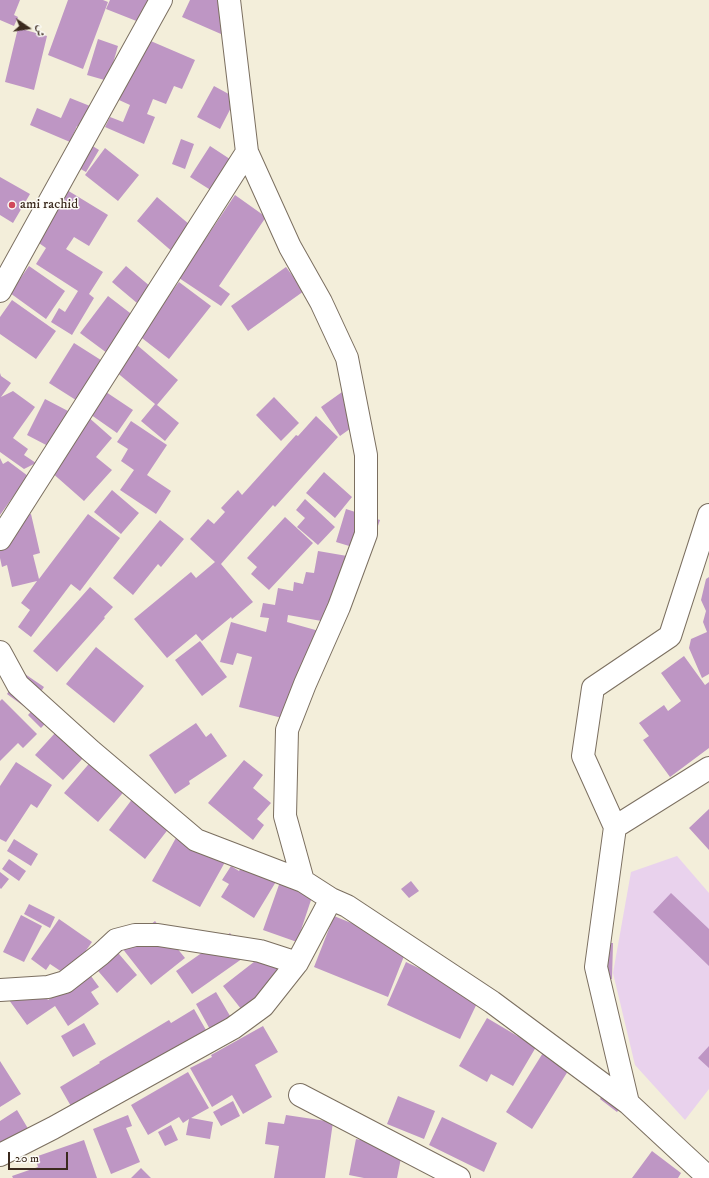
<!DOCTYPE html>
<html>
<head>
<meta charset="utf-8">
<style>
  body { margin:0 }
  #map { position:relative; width:709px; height:1178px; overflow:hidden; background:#f3eeda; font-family:"IM FELL DW Pica",Amiri,serif }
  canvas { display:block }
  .north { position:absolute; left:8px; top:8px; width:40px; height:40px; -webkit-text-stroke:3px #fdfcf7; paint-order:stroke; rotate:103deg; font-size:11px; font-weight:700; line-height:16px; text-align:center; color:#3b2a1e }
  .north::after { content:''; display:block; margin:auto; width:14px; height:18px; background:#3b2a1e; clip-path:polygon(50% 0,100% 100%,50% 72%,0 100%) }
  .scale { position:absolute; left:8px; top:1152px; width:60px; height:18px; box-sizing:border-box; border:2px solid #3b2a1e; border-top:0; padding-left:5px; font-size:12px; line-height:14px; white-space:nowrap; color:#3b2a1e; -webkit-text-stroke:3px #fdfcf7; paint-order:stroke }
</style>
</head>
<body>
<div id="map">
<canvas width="709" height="1178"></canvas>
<div class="north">ش</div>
<div class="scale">20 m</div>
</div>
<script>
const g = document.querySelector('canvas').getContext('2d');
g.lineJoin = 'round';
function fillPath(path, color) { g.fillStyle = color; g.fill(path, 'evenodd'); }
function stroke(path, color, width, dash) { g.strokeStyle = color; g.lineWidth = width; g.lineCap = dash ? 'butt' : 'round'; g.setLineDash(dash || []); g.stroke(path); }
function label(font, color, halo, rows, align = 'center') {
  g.font = font + ' "IM FELL DW Pica",serif'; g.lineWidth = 3; g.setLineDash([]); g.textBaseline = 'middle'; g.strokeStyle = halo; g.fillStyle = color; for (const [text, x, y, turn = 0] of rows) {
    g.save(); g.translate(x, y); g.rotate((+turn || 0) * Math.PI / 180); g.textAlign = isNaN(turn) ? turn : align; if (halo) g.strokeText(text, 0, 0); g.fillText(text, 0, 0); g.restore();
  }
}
fillPath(new Path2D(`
  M677,856L709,893V1089L685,1120L635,1065L613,973L631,872Z`), '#e9d2ed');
fillPath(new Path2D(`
  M0,0H20L14,15L18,17L14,26L0,20Z
  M68,0H103L108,2L83,69L48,55Z
  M110,0H148L139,22L106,9Z
  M190,0H237V41L182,17Z
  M18,28L47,36L34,90L5,82Z
  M98,39L118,46L108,81L87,75Z
  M146,39L195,60L182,89L174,86L166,104L153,99L147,114L155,117L144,144L105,127L110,117L123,122L130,105L119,100Z
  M214,86L236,98L220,129L197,117Z
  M70,98L90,106L81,128L77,126L70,142L30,125L37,108L61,118Z
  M181,139L194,144L185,169L172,164Z
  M91,145L99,150L86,172L77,167Z
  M210,146L239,165L220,196L190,177Z
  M105,148L139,175L118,201L85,175Z
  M0,177L30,194L13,223L0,215Z
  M67,190L108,215L89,246L74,237L66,249L103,272L89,294L94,298L72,335L51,322L59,308L65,312L78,291L36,264L46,248L36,241Z
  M235,195L266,217L219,286L230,294L221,306L179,278Z
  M157,197L196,230L175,254L137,221Z
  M29,266L65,291L46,319L10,293Z
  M126,266L151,287L137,303L112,282Z
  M286,267L304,291L248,331L231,306Z
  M179,282L211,306L169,359L138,335Z
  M108,296L134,316L107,353L80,333Z
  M12,300L56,331L36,359L0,334V317Z
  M74,343L104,362L79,402L49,383Z
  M137,345L178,380L157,405L179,423L165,441L141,421L155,404L115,371Z
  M0,373L1,376L11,383L1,397L13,391L35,407L13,438L28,449L24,455L36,463L24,469L0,452Z
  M103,390L133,410L117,433L87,412Z
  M342,392L361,421L340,436L321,407Z
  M274,397L299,423L281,441L256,415Z
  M45,399L68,411L50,447L27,435Z
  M87,416L112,438L96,457L112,470L84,501L50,471Z
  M316,416L338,437L275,507L273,505L221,564L253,602L232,619L231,617L202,641L196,634L167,658L134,619L191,572L196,578L215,562L190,539L208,519L214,524L225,512L221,508L238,490L242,495L296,435L298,436Z
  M131,421L167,445L147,475L171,491L156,514L120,490L134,470L121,461L128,449L117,442Z
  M0,458L3,464L8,461L28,476L0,515Z
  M324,472L352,497L335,518L306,493Z
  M112,490L139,513L121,534L94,512Z
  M305,499L335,527L318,545L297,527L305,518L296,510Z
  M346,509L380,520L369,552L336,542Z
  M31,514L40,553L33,555L39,579L88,514L120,538L80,591L71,584L31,637L18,627L30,610L21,603L37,581L12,587L7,565L2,567L0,558V521Z
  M285,517L313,543L269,590L251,574L257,567L247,558Z
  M160,520L184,539L161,567L158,564L133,595L113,578Z
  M318,551L353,557L327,622L288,615L287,622L319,631L286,719L239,707L252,657L237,653L233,665L220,662L231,622L266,632L269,618L260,617L263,603L275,605L278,588L293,591L294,582L303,584L306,572L314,573Z
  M709,577V674L702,678L689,648L691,639L707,632L703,622L706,611L701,600L706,579Z
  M90,587L113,607L104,617L105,618L57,672L33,651Z
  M200,641L227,677L202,696L175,660Z
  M96,647L144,686L114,723L66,684Z
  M684,656L705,685L709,682V748L670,777L643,740L649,736L639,723L664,705L668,711L681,701L661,673Z
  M22,672L44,687L29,710L7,694Z
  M46,696L59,709L41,728L28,715Z
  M2,699L37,734L23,748L18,743L0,761V701Z
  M66,721L94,746L63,780L35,755Z
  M196,723L206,737L211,733L227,756L189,781L190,784L175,794L149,755Z
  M99,752L133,781L98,822L64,793Z
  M244,760L263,775L253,788L271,803L257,819L264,825L253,840L208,803Z
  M16,762L52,785L37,808L31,804L6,842L0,839V786Z
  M136,794L173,823L145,859L109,830Z
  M709,809V850L689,828Z
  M177,836L225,862L200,907L152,881Z
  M14,839L38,854L31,866L7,851Z
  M9,859L26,871L19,881L2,869Z
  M246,860L277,880L254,918L221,897L229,884L222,880L231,866L239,871Z
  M0,872L9,879L1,889L0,888Z
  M281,879L314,891L297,942L263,930Z
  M411,881L419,891L409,898L401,889Z
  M671,893L709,929V966L653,912Z
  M29,904L55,917L50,928L24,914Z
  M21,915L42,926L24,962L3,952Z
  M334,916L408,946L388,997L314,967Z
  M59,919L92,942L68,976L50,964L46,970L31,959Z
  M155,921L185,958L151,985L122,948Z
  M230,933L246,956L192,994L176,971Z
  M602,943H613L612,979H601Z
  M113,947L137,975L117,993L93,965Z
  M268,951L288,976L245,1014L223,986Z
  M406,962L480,997L460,1039L387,1005Z
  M88,972L99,987L91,992L99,1004L68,1026L55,1006L27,1025L9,1000L35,981L48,1000Z
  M216,992L233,1021L212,1033L196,1004Z
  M194,1009L210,1037L76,1115L60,1087L100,1063L99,1062L169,1020L171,1023Z
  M487,1018L536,1047L513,1086L491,1074L487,1082L459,1066Z
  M84,1023L96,1044L73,1057L61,1036Z
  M263,1026L278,1052L255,1065L272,1097L243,1114L232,1095L212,1107L190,1068L212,1057L211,1055Z
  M709,1046V1068L698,1058Z
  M546,1048L553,1052L549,1059L568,1071L532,1129L506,1112Z
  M0,1061L21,1094L0,1107Z
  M188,1072L209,1108L191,1118L213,1122L210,1139L186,1135L189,1119L183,1123L179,1117L148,1135L131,1105Z
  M606,1090L624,1102L617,1112L600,1099Z
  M398,1096L435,1111L424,1139L387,1124Z
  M233,1101L240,1116L221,1126L213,1112Z
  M17,1110L33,1137L0,1146V1121Z
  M128,1115L132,1126L126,1128L140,1162L111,1174L93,1129Z
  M286,1115L333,1122L325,1178H274L279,1146L265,1144L268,1122L284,1124Z
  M442,1117L497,1143L484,1172L429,1145Z
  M171,1125L178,1140L165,1146L158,1132Z
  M356,1139L403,1148L397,1178H364L349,1175Z
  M84,1140L97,1178H13L12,1176L38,1167L35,1157Z
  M652,1151L681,1173L678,1178H632Z
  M141,1168L151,1178H131Z`), '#be96c4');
const minor = new Path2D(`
  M229,0L247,152L290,247L321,302L347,358L366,455V534L339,607L305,684L287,730L285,816L303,881
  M0,291L161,0
  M0,539L247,152
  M0,652L18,685L91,751L196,840L303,881L331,899L347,906L492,1002L628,1103L709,1178
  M615,827L709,768
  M0,990L48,987L65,982L101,954L116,940L135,935H158L260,951L297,963
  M300,1095L459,1178
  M628,1103L596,967L615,827L583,756L593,688L670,636L709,515
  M0,1155L53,1128L233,1028L263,1006L297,963L331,899`);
stroke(minor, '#7b6f60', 24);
stroke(minor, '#fff', 22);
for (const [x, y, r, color] of [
  [12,205,4,"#d1495b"]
]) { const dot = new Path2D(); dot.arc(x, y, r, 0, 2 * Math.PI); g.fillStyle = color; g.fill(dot); stroke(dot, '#fdfcf7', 1.5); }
label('14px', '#3b2a1e', '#fdfcf7', [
  ["ami rachid",20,205]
], 'left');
</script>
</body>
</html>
